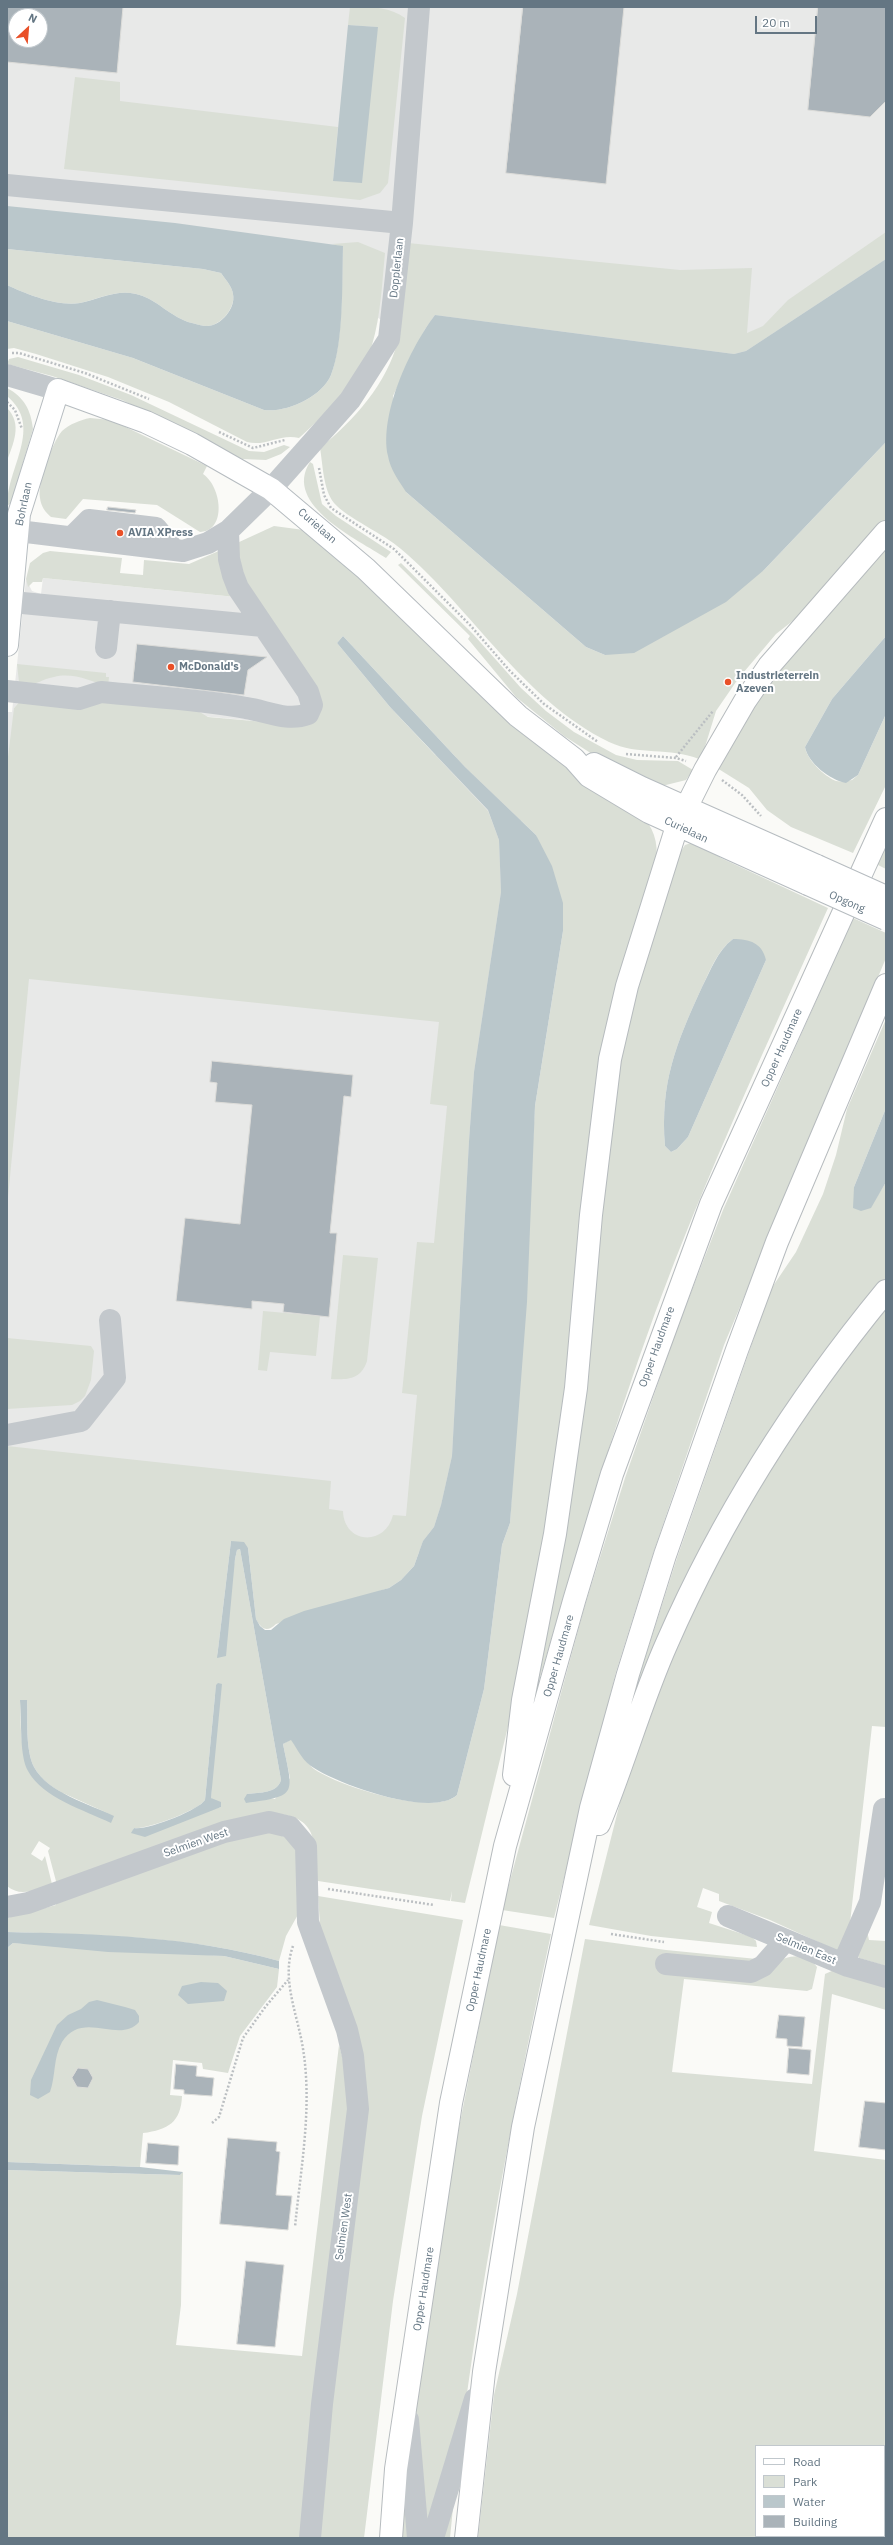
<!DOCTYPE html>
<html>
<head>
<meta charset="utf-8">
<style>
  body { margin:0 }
  #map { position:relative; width:893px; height:2545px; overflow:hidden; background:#fafaf7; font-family:"IBM Plex Sans",sans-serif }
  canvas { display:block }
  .frame { position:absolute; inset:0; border:8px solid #647683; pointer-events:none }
  .legend { position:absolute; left:755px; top:2445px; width:130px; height:92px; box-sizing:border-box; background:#fff; border:1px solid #c1c8cd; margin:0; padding:5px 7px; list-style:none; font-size:12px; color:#647683 }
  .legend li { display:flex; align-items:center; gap:8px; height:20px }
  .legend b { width:20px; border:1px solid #c1c8cd }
  .north { position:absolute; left:8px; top:8px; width:40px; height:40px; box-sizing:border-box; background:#fff; border:1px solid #c1c8cd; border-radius:50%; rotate:26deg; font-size:11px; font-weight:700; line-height:16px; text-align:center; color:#647683 }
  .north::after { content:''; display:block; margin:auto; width:14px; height:18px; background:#e95028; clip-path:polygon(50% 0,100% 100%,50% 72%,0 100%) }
  .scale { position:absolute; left:755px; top:16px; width:62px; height:18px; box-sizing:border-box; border:2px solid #647683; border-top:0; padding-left:5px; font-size:12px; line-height:14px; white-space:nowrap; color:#647683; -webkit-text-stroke:3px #fff; paint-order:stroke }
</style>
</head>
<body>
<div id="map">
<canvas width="893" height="2545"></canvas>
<div class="frame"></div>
<ul class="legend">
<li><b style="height:5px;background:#fff"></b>Road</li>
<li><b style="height:11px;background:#dadfd6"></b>Park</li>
<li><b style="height:11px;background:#bac7cb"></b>Water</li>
<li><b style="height:11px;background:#aab3b9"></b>Building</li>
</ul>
<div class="north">N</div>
<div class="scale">20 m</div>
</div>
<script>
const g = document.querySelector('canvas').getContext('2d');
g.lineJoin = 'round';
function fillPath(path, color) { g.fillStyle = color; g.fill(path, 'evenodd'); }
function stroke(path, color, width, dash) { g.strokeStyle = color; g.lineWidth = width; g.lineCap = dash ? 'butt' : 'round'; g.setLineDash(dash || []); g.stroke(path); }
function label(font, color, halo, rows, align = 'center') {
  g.font = font + ' "IBM Plex Sans",sans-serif'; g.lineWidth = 4; g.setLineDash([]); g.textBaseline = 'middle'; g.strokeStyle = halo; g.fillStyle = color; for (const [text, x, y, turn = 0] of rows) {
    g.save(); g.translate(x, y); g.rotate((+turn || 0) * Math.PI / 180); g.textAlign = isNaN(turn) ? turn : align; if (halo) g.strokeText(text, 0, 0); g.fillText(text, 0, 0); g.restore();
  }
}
fillPath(new Path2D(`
  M7,7H886V319L796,404L447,358L287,265L7,230ZM16,16H40V40H16Z
  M43,578L236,597L319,700L299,725L26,700L20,701L14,708L527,765L448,1554L7,1524V712H12L26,579L32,591L41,594Z`), '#e8e9e8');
fillPath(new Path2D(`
  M350,7C371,7 388,6 405,18L388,183L380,193L360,200L64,169L75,77L120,82V101L338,127L333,181L378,27L348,25Z
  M886,232V259L746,351L734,354L435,315L425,329L393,396L406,492L586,647L605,655L764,570L886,442V521L808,609L776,634L738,679L716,711L704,750L699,759C670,747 638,756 609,742C522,699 473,610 401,549C384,534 347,518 334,503C323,489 323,465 320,448C354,420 387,384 398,340C405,309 405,274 408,243L680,270L752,268L747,333L763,326L788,300Z
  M358,242L385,253C382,283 381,315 372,345C363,378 324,416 299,438C280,433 266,447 247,442L169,402L108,377L36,354L14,348L7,349V321L133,358L264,410C286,413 322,397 331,375C343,344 342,281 343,247L332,244Z
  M7,249L203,269L221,273C225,279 232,286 233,294C236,307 221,326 207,326C202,326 197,324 192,323C171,318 156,298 136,294C117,289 97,299 80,303C59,307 26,294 7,285Z
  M18,357L79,375L131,395L249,451L264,452L284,445L290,447L281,454L266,460L242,459L122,400L52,376L7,364L9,359Z
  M7,388C24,397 31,410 33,429L11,503L7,506C7,467 44,427 7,396Z
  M7,408C23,424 13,444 7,461Z
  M90,418L111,420L207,466L203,474C222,487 227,531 200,532L157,505L83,499L66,519L51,517C45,512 41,506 40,498C37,483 52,443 62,431C70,424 80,420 90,418Z
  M310,462L313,464L322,504L336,516L391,552L386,558C359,540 282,505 310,462Z
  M274,526L304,530L648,823C669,854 647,894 637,926L562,1443L522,1669L465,1903L451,1901L452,1891L450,1901L318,1881L314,1878C315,1848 320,1820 281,1814L57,1885L48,1851L50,1848L39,1841L31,1854L42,1861L45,1856L52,1884C37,1889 21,1898 7,1886V1446L331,1481L329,1509L343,1511C344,1544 385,1547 393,1515L406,1516L417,1395L402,1393L417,1242L434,1243L447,1106L430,1104L439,1022L29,979L7,1208V765L14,708L20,701L102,699L191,707L208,717L299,725L314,721L245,588L237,543ZM343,636L465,767L536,835L563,931L535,1106L510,1523L502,1545L484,1689L457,1795C434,1817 338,1786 314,1769C305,1762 298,1748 291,1739L283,1744L290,1778L275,1799L247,1794C260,1792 277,1794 281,1780L240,1549L237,1550L235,1559L217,1658L231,1541L248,1548L256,1619C261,1629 267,1633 276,1624L389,1588L401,1580L414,1566L423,1541L434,1527L441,1505L452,1456L469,1141L474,1072L501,892L499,840L488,811L390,707L337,643ZM216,1685L211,1798L221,1807L132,1833L134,1828C146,1830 199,1810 205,1800ZM21,1700H27C28,1720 25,1749 34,1767C48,1793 88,1804 114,1816L36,1781C20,1760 20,1726 21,1700Z
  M886,540V636L832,699L805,747C807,760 824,776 836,781C841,782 847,781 852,780L858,775L886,714V785L853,853L791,827L767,810L749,788L717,768L775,670Z
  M221,550L236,597L43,578L42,582H33L28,587L26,579L30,563L43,553L50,551L122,558L120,573L143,575L144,560L189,564Z
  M401,563L473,634L521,688L546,711L574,732L616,755L637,760L678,761L693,770L686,780L662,786L603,761L564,736L516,697L468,639L470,636L398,565Z
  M17,664L106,673V677H109L108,687C92,681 72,672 54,677C37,680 37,688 19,682Z
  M694,842L706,846L721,858L828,908C768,1042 706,1175 655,1313C610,1436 574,1562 537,1688L532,1687L616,1060L674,862L685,845ZM733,939L766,960L688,1137L677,1149L671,1152L665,1146C660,1082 676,1044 702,987C711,969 717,951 733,939Z
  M886,844V869L876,864Z
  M853,918L886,933V958L724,1345L654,1551L616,1672L554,1918L502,1910L585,1605L625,1478L678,1326L723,1210Z
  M886,1019V1108L854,1187L870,1208L886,1182V1279L862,1309L642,1682L638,1680L677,1558L771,1289L796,1252L823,1194L836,1155L847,1109Z
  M343,1255L378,1258L367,1361C361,1379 349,1380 331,1379Z
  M886,1299V1727L872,1726L848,1941L840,1952L770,1920L719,1901V1894L703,1888L697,1907L712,1912L709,1923L752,1937L756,1941L757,1947L651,1936L589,1925L631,1759L655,1686L744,1504Z
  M263,1311L320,1316L316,1356L270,1352L267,1371L258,1370Z
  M7,1338L91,1346L94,1351L91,1380L85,1396L80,1401L72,1405L7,1409Z
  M265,1830L296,1841L300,1911L286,1936L279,1961C190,1936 98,1935 7,1932V1918L56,1905L55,1902L196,1848Z
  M318,1896L463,1920L422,2116L393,2301L364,2538H316L365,2130L320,1925Z
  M499,1925L551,1934C508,2134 470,2334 450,2538H401L417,2393L454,2153Z
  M866,1926L869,1940L886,1941V1966L859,1958L856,1953Z
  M585,1939L666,1950L757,1959L749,1977C768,1967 799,1942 817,1967L812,1989L807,1991L684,1979L672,2072L812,2084L825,1974L834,1970L886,1985V2010L832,1994L814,2151L886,2160V2538H478L494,2395L517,2294ZM756,2446H884V2536H756Z
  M13,1943L224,1956L279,1969L277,1987L240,2036L228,2073L203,2069L202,2063L173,2060L170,2095L182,2096C181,2122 168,2130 143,2133L140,2167L7,2162V1948Z
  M339,2045L349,2081L347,2143L303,2538H7V2170L180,2175L183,2172L181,2305L176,2345L302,2356Z`), '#dadfd6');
fillPath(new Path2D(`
  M348,25L378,27L362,183L333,181Z
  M7,206L175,223L343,246C342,282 344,342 331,375C322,397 286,413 264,410L133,358L7,321V285C26,294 59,307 80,303C98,299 117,289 136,294C156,298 171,318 192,323C197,324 202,326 207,326C221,326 236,308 233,294C232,286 225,279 221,273L203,269L7,249Z
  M886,259V442L764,570L726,602L634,653L605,655L586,647L406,492C399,481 390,469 388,456C379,414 410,348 435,315L734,354L746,351Z
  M343,636L465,767L536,835L552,866L563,903V931L535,1106L527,1302L510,1523L502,1545L484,1689L457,1795C432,1818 340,1785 314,1768C303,1762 298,1750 291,1740L283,1744C293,1794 299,1796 246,1803L244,1799L247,1794C260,1792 277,1794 281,1780L240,1549L237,1550L235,1559L226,1656L217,1658L231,1541L244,1542L248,1548L256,1619L260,1626L265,1630H271L284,1619L304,1611L389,1588L401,1580L414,1566L423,1541L434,1527L441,1505L452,1456L469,1141L474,1072L501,892L499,840L488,810L390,707L337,643Z
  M886,636V714L858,775L846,783C830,780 808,763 805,747L832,699Z
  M733,939C750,939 762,943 766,960L688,1137L677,1149L671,1152L665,1146C660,1082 676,1044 702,987C711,970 717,951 733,939Z
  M886,1108V1182L871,1208L861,1211L853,1208L854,1187Z
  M218,1683L222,1684L211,1798L221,1802V1807L145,1837L131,1833L134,1828C146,1831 199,1810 205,1800L216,1685Z
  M20,1700H27C28,1719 25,1749 34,1767C48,1793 89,1804 114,1816L111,1823C84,1810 43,1798 28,1771C19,1755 22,1719 20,1700Z
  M7,1932C98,1934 190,1936 279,1961V1969L224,1956L108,1952L13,1943L7,1948Z
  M201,1982L218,1983L227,1991L224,2001L188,2004L178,1995L182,1986Z
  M97,2000L125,2007L135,2010L139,2016V2022C119,2045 83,2009 62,2042C53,2058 56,2075 50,2092L38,2099L30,2095L31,2080L57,2025L68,2015L81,2009L89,2002Z
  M7,2162L140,2167L183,2172L180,2175L7,2170Z`), '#bac7cb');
const building = new Path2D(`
  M7,7H123L117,73L7,62ZM16,16H40V40H16Z
  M523,7H624L606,184L506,173Z
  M818,7H886V101L870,117L808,110Z
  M108,507L136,510L135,513L107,510Z
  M137,644L267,657L248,670L244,695L133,682Z
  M212,1061L353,1075L351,1097L344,1096L330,1233H337L329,1317L283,1312L284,1304L252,1301V1309L176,1301L185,1218L240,1224L252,1105L215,1102L217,1083L210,1082Z
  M779,2015L805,2017L802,2047L787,2046V2039L776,2038Z
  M789,2048L811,2050L809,2075L787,2073Z
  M176,2064L197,2066L196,2076L214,2078L212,2096L184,2094V2090L174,2089Z
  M78,2068L88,2069L93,2078L88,2088L77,2087L72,2078Z
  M865,2101L886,2103V2150L859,2147Z
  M228,2138L277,2142L276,2151L280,2152L276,2195L292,2196L288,2230L220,2224Z
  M148,2143L179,2146L178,2165L146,2163Z
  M246,2261L284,2265L275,2347L237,2344Z`);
fillPath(building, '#aab3b9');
stroke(building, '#dcdcd9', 1);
const major = new Path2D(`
  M7,645L19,514L58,390L146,422L192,444L271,489L366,569L518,716L574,759L589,776L649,812L808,884
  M594,764L642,788L817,866`);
const highway = new Path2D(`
  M514,1775L523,1700L555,1534L576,1388L591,1215L610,1059L627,986L677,826L705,770L745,701L769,666L886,532
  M599,1824C624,1764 641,1701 667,1643C723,1515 797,1399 886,1291
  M391,2538L396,2469L451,2103L505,1846L574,1601L612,1474L711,1204L886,819
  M466,2538L484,2372L523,2127L591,1808L628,1674L665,1555L737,1350L777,1242L886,985`);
stroke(major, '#b6bcc0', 24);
stroke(highway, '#b6bbbe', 24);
stroke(new Path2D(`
  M12,353H19L85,373L149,399
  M7,402L15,410L22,429
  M219,432L253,448L285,440
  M319,468L324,495L331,508L394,549L470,625L510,671L544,704L598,742
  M626,754L676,758L686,761
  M676,757L713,711
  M722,780L742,795L761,816
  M328,1889L434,1905
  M611,1934L664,1942
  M293,1946C282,1976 295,2009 301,2038C314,2100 301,2165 295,2227
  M212,2123L219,2117L243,2038L266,2006L288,1980`), '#bbbfc2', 2.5, [2, 2]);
stroke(new Path2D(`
  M7,185L402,223
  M7,375L58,390
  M18,531L183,551L208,543L228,531L271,489L350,400L389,339L402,223L419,7
  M72,537L89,520L156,528L174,550
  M12,602L263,626
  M106,648L110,611
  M7,691L79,699L101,692C149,697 199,699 246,708C267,711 287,722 308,714L312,705L308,692L238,588L233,575L229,559L228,531
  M7,1435L81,1421L115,1378L110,1320
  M7,1907L28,1903L224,1832L269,1822L290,1827L306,1846L308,1922L347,2030L353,2056L358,2109L322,2404L310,2538
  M728,1916L848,1966L886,1977
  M666,1964L751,1972L763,1966L786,1940
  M843,1964L870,1902L884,1809
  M408,2420L418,2538
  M433,2538L475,2399`), '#c3c8cc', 22);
stroke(major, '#fff', 22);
stroke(highway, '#fff', 22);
const majorBridge = new Path2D(`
  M817,866L886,897
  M808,884L886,919`);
stroke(majorBridge, '#b6bcc0', 24, []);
stroke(majorBridge, '#fff', 22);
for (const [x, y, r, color] of [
  [120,533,4,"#e95028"],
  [171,667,4,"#e95028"],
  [728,682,4,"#e95028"]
]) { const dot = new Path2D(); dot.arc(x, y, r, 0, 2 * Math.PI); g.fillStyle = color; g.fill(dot); stroke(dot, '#fff', 1.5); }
label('11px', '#647683', '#fff', [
  ["Dopplerlaan",397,268,-84],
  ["Bohrlaan",24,504,-78],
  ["Curielaan",317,526,41],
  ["Curielaan",686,830,25],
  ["Opgong",847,902,24],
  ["Opper Haudmare",782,1048,-66],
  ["Opper Haudmare",657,1347,-70],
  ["Opper Haudmare",559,1656,-74],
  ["Selmien West",196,1843,-19],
  ["Selmien East",806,1949,23],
  ["Opper Haudmare",479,1970,-78],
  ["Selmien West",344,2227,-82],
  ["Opper Haudmare",424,2289,-81]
]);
label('bold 11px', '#647683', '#fff', [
  ["AVIA XPress",128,533],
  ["McDonald's",179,667],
  ["Industrieterrein",736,676],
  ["Azeven",736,689]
], 'left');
</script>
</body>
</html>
